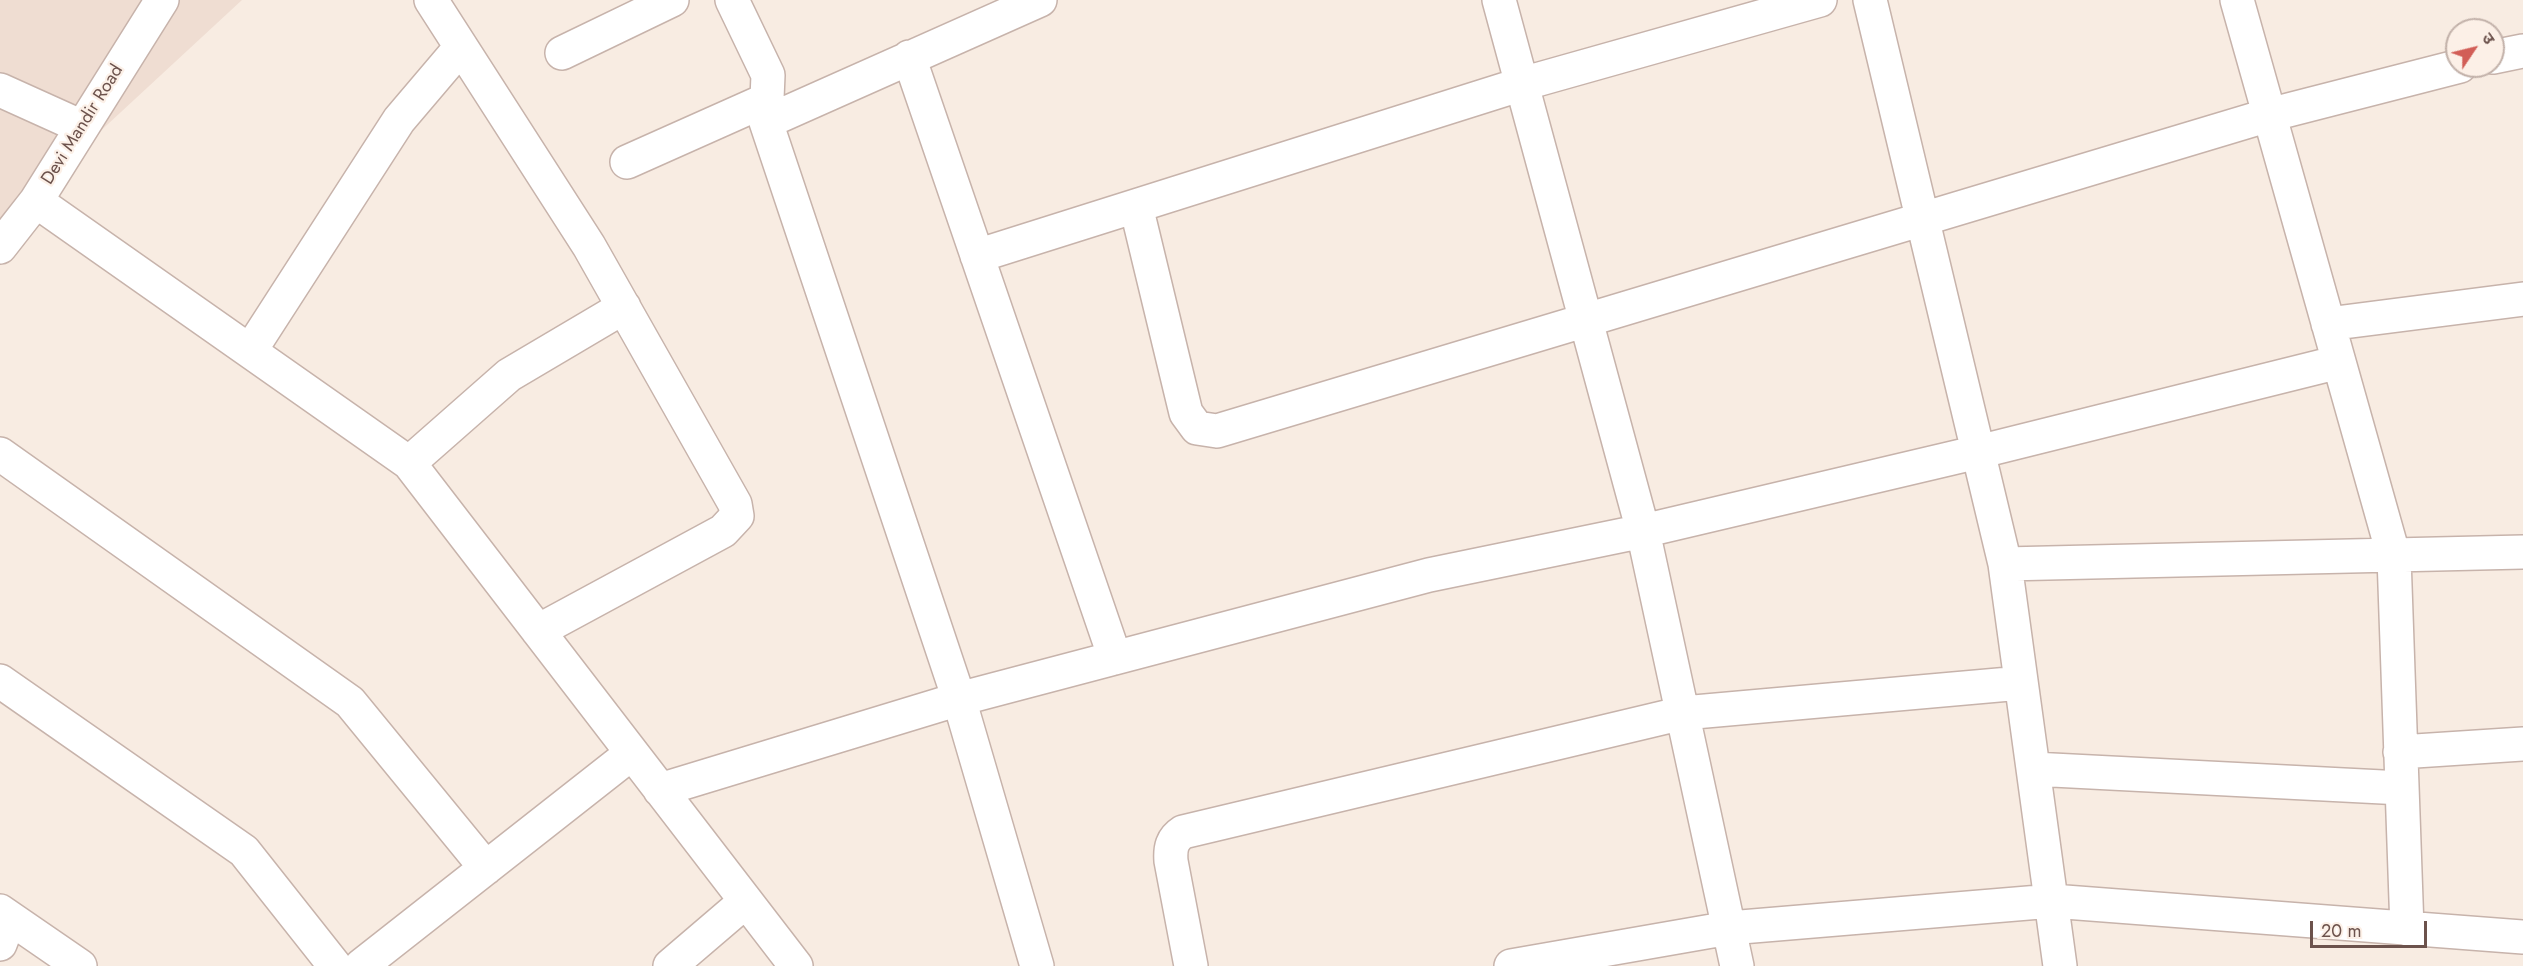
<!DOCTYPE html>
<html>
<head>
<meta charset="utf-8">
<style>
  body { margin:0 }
  #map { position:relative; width:2523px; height:966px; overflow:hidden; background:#f8ece2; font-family:Jost,"Noto Sans Devanagari",sans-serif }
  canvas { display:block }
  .north { position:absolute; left:2445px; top:18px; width:60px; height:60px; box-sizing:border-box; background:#fcf0e7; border:2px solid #c2b1a9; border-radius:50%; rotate:55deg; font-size:16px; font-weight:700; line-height:24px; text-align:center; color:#6c524c }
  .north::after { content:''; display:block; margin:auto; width:21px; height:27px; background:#d25e57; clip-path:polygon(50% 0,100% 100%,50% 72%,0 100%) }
  .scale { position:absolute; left:2310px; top:921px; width:117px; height:27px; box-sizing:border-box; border:3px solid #6c524c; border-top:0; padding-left:8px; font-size:18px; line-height:21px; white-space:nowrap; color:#6c524c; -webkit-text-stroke:4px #fcf0e7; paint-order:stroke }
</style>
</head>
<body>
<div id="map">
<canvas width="2523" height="966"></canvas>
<div class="north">उ</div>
<div class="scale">20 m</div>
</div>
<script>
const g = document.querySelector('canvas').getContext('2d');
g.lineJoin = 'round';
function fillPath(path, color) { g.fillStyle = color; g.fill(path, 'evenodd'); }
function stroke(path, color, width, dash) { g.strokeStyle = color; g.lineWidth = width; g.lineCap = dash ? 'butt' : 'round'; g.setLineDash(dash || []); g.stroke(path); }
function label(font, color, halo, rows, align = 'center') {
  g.font = font + ' Jost,sans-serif'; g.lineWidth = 4.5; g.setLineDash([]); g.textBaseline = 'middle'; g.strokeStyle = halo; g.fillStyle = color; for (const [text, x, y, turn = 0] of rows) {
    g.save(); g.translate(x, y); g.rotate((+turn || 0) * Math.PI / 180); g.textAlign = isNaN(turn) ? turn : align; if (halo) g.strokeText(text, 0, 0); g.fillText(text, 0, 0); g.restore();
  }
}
fillPath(new Path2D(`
  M0,0H242L0,224Z`), '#efddd2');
const minor = new Path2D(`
  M431,0L589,246L735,504L737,516L723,531L538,631
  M732,0L768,75L766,122L959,699L1037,966
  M1499,0L1643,531L1737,966
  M1870,0L2005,564L2060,966
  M2237,0L2394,557L2407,929
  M562,53L672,0
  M909,57L1115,658
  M2493,57L2523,51
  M0,90L82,127
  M766,122L1040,0
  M627,162L766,100
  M36,201L409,463L796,966
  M1136,206L1186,413L1197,428L1217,431L2269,115L2460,66
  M0,247L36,201L162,0
  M977,256L1522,84L1820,0
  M2328,324L2523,299
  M250,351L399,120L461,47
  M0,454L350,702L486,868
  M409,463L509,375L624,307
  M2005,564L2523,552
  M0,681L244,851L335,966
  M2400,752L2523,744
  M2033,769L2402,788
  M660,790L959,699L1429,575L1643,531L1978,452L2339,362
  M0,911L80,966
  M0,944L10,918
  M361,966L632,753
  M670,966L746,901
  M1191,966L1171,861C1170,848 1172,839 1183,832L1683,713L2021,683
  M1511,966L1729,928L2052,901L2523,937`);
stroke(minor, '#c7b3ab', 36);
stroke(minor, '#fff', 33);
label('18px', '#6c524c', '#fcf0e7', [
  ["Devi Mandir Road",83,125,-58]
]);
</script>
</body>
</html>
